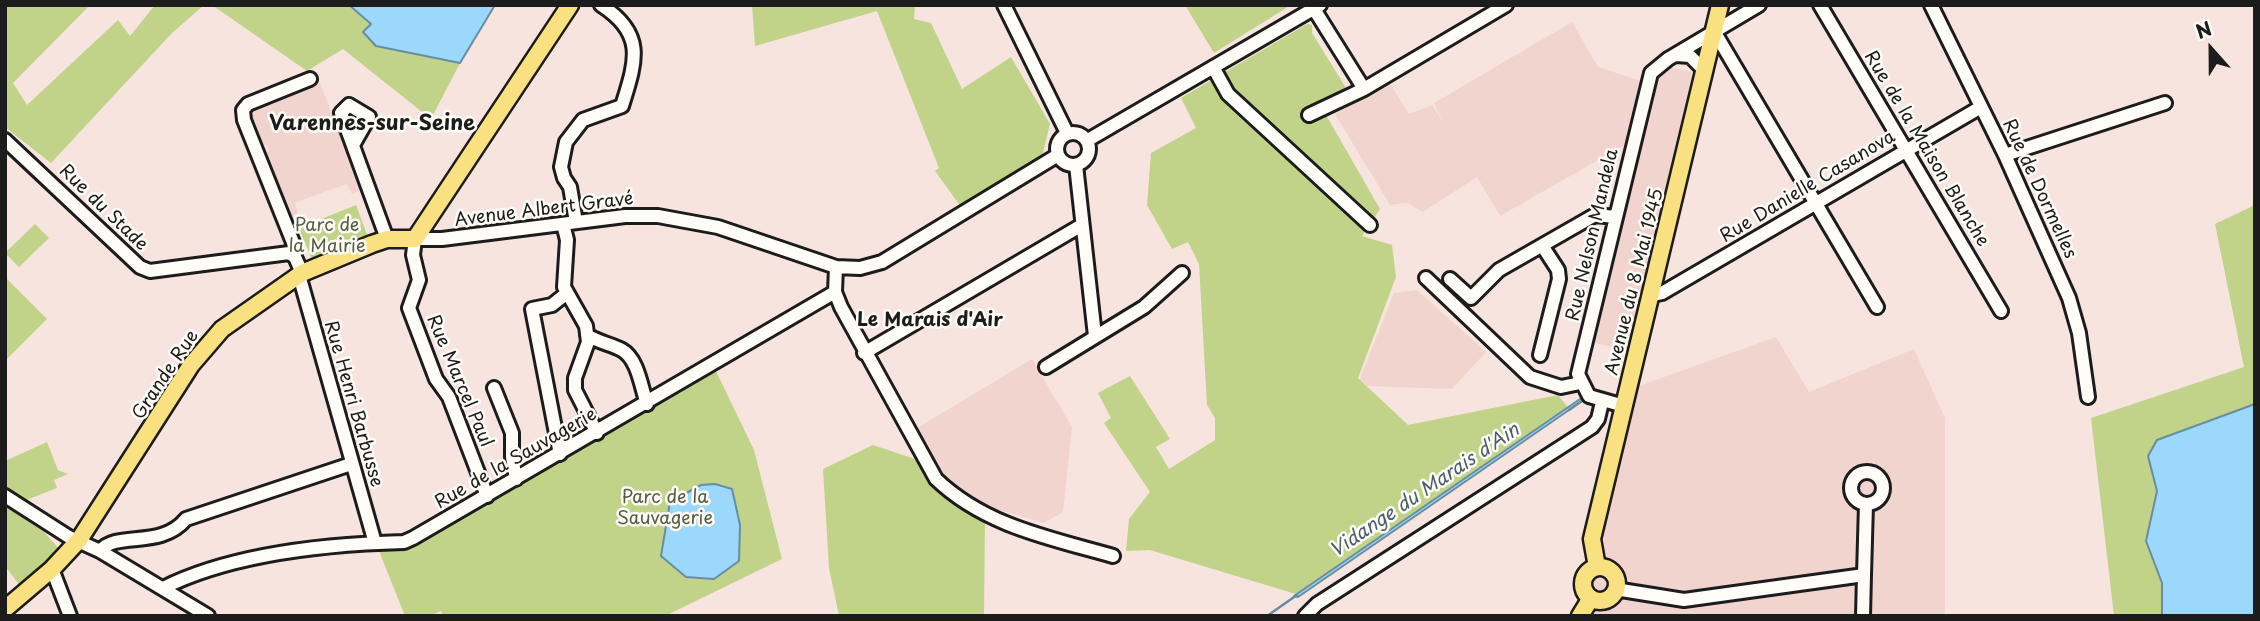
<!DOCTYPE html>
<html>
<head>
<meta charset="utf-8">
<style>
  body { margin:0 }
  #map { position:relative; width:2260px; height:621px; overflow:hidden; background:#f7e4df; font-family:"Playpen Sans",sans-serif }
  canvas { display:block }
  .frame { position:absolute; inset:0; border:7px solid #1c1c1c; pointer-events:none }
  .north { position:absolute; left:2176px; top:14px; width:70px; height:70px; -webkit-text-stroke:5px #fdfcf7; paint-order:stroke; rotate:339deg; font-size:19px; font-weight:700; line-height:28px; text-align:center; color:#1c1c1c }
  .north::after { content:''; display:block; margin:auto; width:24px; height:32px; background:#1c1c1c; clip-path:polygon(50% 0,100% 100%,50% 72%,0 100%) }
</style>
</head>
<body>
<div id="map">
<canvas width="2260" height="621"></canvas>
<div class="frame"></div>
<div class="north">N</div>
</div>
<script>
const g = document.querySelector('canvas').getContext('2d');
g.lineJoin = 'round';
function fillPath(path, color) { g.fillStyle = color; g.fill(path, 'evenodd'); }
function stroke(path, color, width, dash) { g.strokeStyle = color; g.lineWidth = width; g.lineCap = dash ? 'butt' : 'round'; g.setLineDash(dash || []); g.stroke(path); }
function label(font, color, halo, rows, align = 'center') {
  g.font = font + ' "Playpen Sans",sans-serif'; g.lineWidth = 5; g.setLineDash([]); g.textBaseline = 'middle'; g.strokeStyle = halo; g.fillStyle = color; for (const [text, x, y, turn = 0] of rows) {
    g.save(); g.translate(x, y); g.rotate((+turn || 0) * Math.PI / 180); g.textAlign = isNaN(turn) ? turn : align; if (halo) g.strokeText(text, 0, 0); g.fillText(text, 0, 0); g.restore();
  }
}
fillPath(new Path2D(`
  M1572,22L1598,67L1641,81L1649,63L1698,73L1631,353L1582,339L1628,143L1500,216L1477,177L1423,212L1407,203L1390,205L1335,114L1389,82L1409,114L1432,105L1443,121L1434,103Z
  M319,80L361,190L352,194L347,184L310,197L295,203L298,213L288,218L265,153L269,151L267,145L262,146L248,109Z
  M1417,290L1486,352L1452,389L1368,386L1360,379L1394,293Z
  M1776,337L1809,392L1914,349L1945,418V616H1580L1636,387Z
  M1032,359L1072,427L1063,512L1044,523L988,507L965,494L937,469L914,430Z`), '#f2d4ce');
fillPath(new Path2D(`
  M5,5H90L13,83L27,105L118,20L130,36L155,5H204L171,34L51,163L5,127Z
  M212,5H347L370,24L363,33L376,46L460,63L431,119L343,49L307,71Z
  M752,5H915L914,19L931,23L962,89L1011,57L1050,124L1042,157L961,207L935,171L939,168L877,11L755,46Z
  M1185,5H1291L1214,53Z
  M1307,24L1312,25V33L1346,88L1330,98H1324L1304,114L1310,122L1326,115L1380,209L1362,236L1392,245L1396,277L1358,378L1408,425L1558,395L1569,409L1299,595L1150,550L1126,551L1129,519L1150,492L1104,423L1111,418L1098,393L1130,376L1170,439L1156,447L1169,469L1215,440V418L1207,405L1199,264L1188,242L1172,249L1147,205L1151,153L1196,128L1181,98Z
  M356,205L369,240L313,262L299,228Z
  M2255,205V404L2157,440L2148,456L2157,491L2146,541L2162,583V616H2114L2091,418L2244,367L2215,224Z
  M35,224L49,238L19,267L5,253Z
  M5,277L47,319L5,361Z
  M714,367L754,450L782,559L665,616H443L441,611L430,616H405L379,551L402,547Z
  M47,442L58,470L68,474L54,480L57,488L19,503L5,495V461Z
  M873,445L915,459L945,496L985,520L984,616H839L829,568L823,469Z
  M5,506L44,532L61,551L21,587L5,566Z`), '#c1d388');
const water = new Path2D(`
  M349,5H495L460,63L376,46L363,32L371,24Z
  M1583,397L1585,399L1298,597L1294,596Z
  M2255,404V616H2162V583L2146,541L2157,491L2148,456L2157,440Z
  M715,484L732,489L740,525L739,561L714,579L686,577L661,556L670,502L701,485Z`);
fillPath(water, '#9bd8fc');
stroke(water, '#688da2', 2);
stroke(new Path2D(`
  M1569,410L1586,398
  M1267,616L1297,595`), '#688da2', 2.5);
const minor = new Path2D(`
  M1004,5L1067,133
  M1820,5L2001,311
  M1931,5L2005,155L2069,298L2079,333L2088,397
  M1314,9L1364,89
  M1714,31L1877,307
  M1676,55L1690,56L1704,70
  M1213,67L1228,94L1370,225
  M1309,115L1364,89L1506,5
  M1057 149a16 16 0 1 1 32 0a16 16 0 1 1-32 0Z
  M5,140L140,267L150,271L289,253L295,257L302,273
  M1088,140L1320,5
  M353,145L369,117L349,105L341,113L387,239
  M2005,155L2165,103
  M1076,165L1095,336
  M576,222L570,187L564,178L561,167L566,142L583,120L622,106C636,61 646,34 601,5
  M563,224L567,240L564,287L586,326L588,342L575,378V390L597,433
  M295,257L294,245L244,120L243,110L248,104L310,79
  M836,267L835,292L841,307L936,479C985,526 1050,538 1113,556
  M299,275L375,543
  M1426,278L1530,377L1561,387L1580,383
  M1450,279L1471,298L1499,270L1595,215L1616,217
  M1652,295L1662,293L1981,107
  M587,335C600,343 611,344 622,350C638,359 641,387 647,404
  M864,353L1082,225
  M1540,355L1559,279L1558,270L1543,247
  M1046,367L1144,307L1182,273
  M494,388L512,433V457L516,479
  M1624,406L1589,396L1578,374L1651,73L1668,59L1759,5
  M560,454L532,309L552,305L567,293
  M1851 488a16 16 0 1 1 32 0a16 16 0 1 1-32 0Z
  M5,496L69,537L100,551L208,616
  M487,496L449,397L436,379L409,308L419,280L413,255L415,239H442L625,216H658L718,227L836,267L860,268L882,262L1058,155
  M100,551C117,530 160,550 186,519L351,464
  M52,569L70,616
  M163,588C231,554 329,544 404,542L413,538L835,292
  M1615,589L1684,600L1864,575L1866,504
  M1305,616L1317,604L1592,427L1598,419L1602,402
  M1863,616L1864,575`);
const major = new Path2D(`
  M1597,567L1592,539L1720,5
  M1583 584a17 17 0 1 1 34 0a17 17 0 1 1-34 0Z
  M5,609L52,569L79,540L191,365L222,329L302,273L372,244L387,239H415L570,5
  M1580,616L1591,598`);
stroke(minor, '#1c1c1c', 18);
stroke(major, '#1c1c1c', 21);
stroke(minor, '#fdfcf7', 12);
stroke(major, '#f9e181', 16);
label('18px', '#1c1c1c', '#fdfcf7', [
  ["Rue de la Maison Blanche",1926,149,59],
  ["Rue Danielle Casanova",1808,187,-31],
  ["Rue de Dormelles",2039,189,65],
  ["Rue du Stade",103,208,44],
  ["Avenue Albert Gravé",544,210,-7],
  ["Rue Nelson Mandela",1593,235,-77],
  ["Avenue du 8 Mai 1945",1635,282,-76],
  ["Grande Rue",166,375,-56],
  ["Rue Marcel Paul",459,381,67],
  ["Rue Henri Barbusse",353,404,74],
  ["Rue de la Sauvagerie",516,459,-30]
]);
label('18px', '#565c42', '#fdfcf7', [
  ["Parc de",327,226],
  ["la Mairie",327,247],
  ["Parc de la",665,498],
  ["Sauvagerie",665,519]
]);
label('bold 19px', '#1c1c1c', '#fdfcf7', [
  ["Le Marais d'Air",930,321]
]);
label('italic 19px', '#485e6a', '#fdfcf7', [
  ["Vidange du Marais d'Ain",1425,491,-34]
]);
label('bold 21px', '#1c1c1c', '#fdfcf7', [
  ["Varennes-sur-Seine",372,124]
]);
</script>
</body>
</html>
